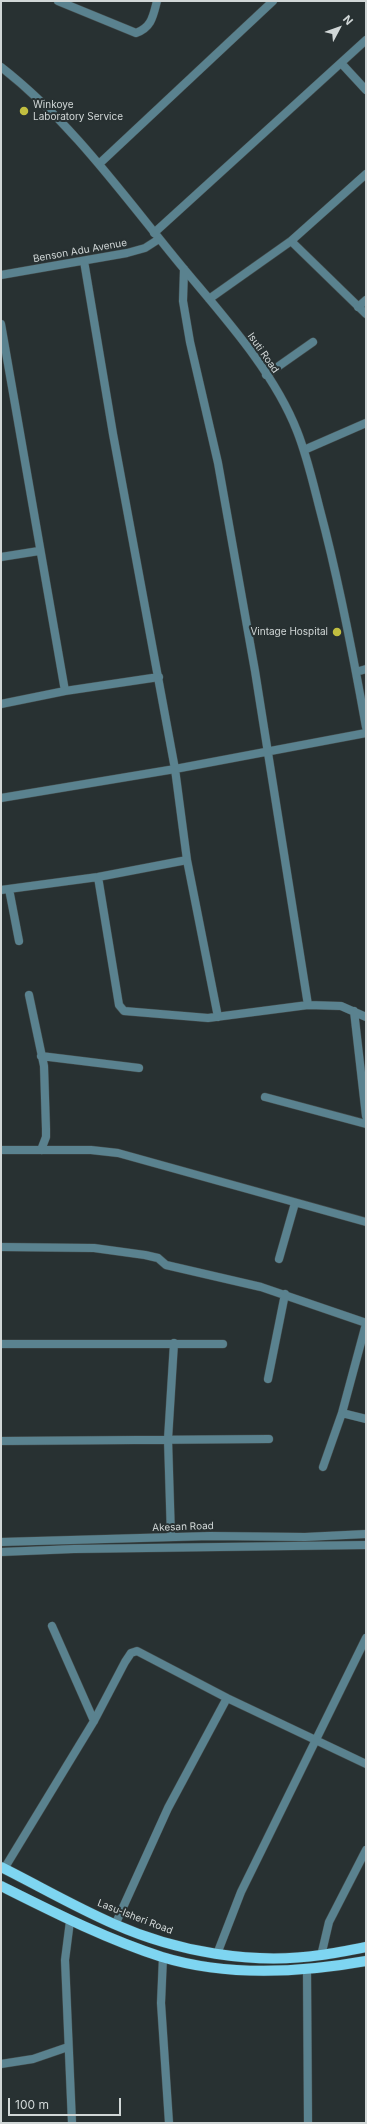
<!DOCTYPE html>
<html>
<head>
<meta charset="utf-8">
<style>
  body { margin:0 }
  #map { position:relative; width:367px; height:2124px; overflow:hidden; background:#283132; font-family:Inter,sans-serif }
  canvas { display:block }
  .frame { position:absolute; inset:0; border:2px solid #d1d7d7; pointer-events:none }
  .north { position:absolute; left:319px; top:8px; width:40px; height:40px; -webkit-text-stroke:3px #283132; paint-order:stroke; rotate:49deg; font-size:11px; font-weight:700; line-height:16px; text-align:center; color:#d1d7d7 }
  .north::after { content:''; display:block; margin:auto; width:14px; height:18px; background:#d1d7d7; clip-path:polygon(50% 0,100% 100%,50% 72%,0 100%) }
  .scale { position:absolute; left:8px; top:2098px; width:113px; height:18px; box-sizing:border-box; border:2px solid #d1d7d7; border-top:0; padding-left:5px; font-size:12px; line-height:14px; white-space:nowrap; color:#d1d7d7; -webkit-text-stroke:3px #283132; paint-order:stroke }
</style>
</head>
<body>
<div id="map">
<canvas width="367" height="2124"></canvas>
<div class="frame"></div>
<div class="north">N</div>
<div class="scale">100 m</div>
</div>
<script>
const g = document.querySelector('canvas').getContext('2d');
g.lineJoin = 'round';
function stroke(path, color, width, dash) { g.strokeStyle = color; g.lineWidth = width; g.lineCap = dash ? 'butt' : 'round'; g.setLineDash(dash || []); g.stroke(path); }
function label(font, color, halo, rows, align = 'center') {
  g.font = font + ' Inter,sans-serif'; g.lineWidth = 4; g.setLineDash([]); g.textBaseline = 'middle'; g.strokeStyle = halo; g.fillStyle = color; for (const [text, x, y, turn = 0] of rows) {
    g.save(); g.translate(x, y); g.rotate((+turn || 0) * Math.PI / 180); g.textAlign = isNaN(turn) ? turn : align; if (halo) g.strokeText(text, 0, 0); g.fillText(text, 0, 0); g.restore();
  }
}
const minor = new Path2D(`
  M58,1L136,33C152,27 153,16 157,1
  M341,63L366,90
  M1,67C73,123 126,199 184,269C224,317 274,372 297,431C307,456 313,483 320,510C339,581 353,654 366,727
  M99,164L273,1
  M154,233L366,40
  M291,241L366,314
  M84,261L113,434L175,769L187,860L218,1017
  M184,269L183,301L190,342L218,463L255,671L308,1005
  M1,275L127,253L145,248L159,239
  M209,299L291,241L366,174
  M358,307L366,300
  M1,324L65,691
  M266,375L313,342
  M304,450L366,423
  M1,557L39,551
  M356,672L366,669
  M1,704L65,691L159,677
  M1,798L175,769L366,733
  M98,877L119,1005L124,1011L208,1018L308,1005L341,1006L366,1017
  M9,889L19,941
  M1,890L98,877L187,860
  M29,995L44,1066L46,1129V1137L41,1150
  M354,1011L366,1116
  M41,1056L139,1068
  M265,1097L366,1124
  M1,1150H91L118,1153L366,1222
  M1,1247L94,1248L145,1255L158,1258L166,1265L261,1287L366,1323
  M279,1259L295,1203
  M1,1344H223
  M268,1379L285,1294
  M342,1413L366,1419
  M1,1441L269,1439
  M323,1467L342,1413L366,1324
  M171,1537L168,1439L174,1343
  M1,1542L210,1536L305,1537L366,1534
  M1,1552L74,1549L366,1545
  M52,1626L94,1721
  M4,1869L94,1721L125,1662L131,1653L137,1651L227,1698L366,1764
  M70,1921L65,1960L72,2123
  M115,1925L168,1808L227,1698
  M217,1954L241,1892L366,1638
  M321,1956L329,1922L366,1850
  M163,1957L161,2003L169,2123
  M307,1970L308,2123
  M1,2064L33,2059L68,2047`);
const major = new Path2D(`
  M1,1867C39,1886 75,1907 114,1924C177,1952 253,1965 321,1955C336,1953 351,1950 366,1947
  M1,1886C53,1912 106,1939 162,1957C228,1977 299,1973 366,1961`);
stroke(minor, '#434c4c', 9);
stroke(major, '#434c4c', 11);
stroke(minor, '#5a828f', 8);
stroke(major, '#7ed5f1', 10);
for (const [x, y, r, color] of [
  [24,111,5,"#c1be40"],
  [337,632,5,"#c1be40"]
]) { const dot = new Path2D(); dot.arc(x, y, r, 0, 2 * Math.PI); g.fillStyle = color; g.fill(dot); stroke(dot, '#283132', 1.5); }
label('10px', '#d1d7d7', '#283132', [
  ["Winkoye",33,105],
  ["Laboratory Service",33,117],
  ["Vintage Hospital",328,632,"right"]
], 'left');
label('10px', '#d1d7d7', '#283132', [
  ["Benson Adu Avenue",80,251,-10],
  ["Isuti Road",263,353,55],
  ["Akesan Road",183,1527,-2],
  ["Lasu-Isheri Road",135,1917,21]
]);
</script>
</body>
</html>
